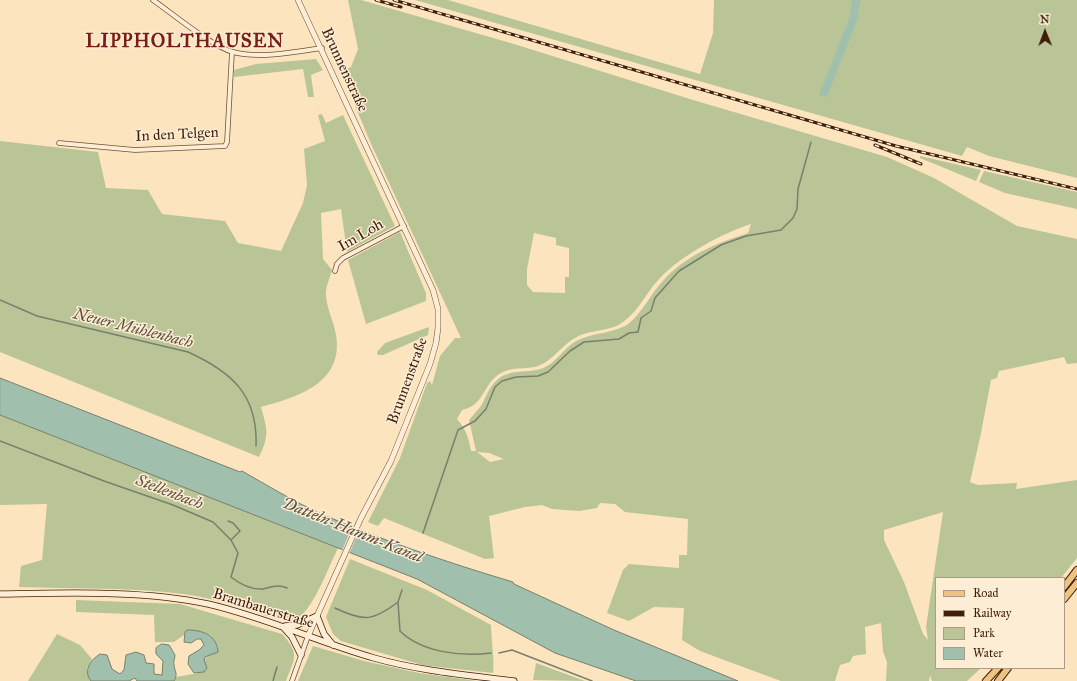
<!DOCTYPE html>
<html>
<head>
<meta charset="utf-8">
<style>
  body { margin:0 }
  #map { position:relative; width:1077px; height:681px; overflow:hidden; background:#fce4bf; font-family:"IM FELL Great Primer",serif }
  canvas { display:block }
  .legend { position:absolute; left:935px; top:577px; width:130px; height:92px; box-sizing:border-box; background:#fdedd5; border:1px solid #b19a84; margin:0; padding:5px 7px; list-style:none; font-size:12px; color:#3f1e0a }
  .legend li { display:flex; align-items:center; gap:8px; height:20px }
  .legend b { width:20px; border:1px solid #b19a84 }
  .north { position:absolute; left:1025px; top:12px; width:40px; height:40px; -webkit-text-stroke:3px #fdedd5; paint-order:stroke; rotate:359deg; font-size:11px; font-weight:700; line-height:16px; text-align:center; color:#3f1e0a }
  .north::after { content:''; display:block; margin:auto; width:14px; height:18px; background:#3f1e0a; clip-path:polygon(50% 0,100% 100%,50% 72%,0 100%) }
</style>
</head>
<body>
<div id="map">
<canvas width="1077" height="681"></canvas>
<ul class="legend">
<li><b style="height:5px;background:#eec280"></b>Road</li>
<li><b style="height:5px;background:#3f1e0a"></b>Railway</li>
<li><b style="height:11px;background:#b9c597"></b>Park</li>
<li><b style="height:11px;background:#a0bfac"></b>Water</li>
</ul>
<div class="north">N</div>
</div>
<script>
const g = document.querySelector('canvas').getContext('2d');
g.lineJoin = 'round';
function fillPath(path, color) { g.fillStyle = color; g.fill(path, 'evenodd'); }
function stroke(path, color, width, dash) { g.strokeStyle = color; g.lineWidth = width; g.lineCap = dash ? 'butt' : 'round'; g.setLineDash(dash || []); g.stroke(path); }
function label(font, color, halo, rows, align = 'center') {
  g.font = font + ' "IM FELL Great Primer",serif'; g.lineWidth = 3; g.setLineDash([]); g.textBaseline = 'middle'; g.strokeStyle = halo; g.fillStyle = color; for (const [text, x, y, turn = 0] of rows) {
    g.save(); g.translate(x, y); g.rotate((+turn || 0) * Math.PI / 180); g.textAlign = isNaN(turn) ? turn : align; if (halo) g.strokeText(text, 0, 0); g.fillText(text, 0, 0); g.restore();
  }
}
fillPath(new Path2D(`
  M348,0H361L514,44L693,100L887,157L934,178L1017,226L1077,239V363L1067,364L1064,357L1004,370L999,371L997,378L991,380L981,433L970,482L978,485L1017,483L1016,489L1077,480V558L1061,578H936V668H981L967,681H932L930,675L929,681H886L887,662L883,651L881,623L865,627L866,654L853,656L850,662L840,665L835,681H781L700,651L682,640L684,608L654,607L629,621L607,613L623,570L629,564L679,568V555H687L688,519L625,512L615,504L600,503L597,508L579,511L552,509L542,505L525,507L489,516L494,558L485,559L384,518L378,526L368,522L400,458L427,383L430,381L432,385L440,356L455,338H461L372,146L346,84L339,72L351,67L358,49ZM751,224L748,233C717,243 684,256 662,282C650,295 640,317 625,326C609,334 591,333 576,341C564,348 556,363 543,368C528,374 510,368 497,380C489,387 486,397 481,406C477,411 473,415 469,420L476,451H471C469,439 466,429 457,419L462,410C486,405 483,381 503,372C513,367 524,369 535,367C553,362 562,344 577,337C591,329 610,332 623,322C639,311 647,291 660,278C681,256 722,233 751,224ZM534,233L556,238V245L569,248V277H565V293L533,292L527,285V269ZM477,452L489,453L504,459L490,462ZM943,512L926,627L928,640L923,634L904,582L884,540V530Z
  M415,0H448L700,74L713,33L714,0H1077V178L989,156L967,147L962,156Z
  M316,59L323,70L311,75L314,97L326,123L343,115L395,226L347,252L341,209L321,213L323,259L332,270C330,278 325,288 326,296C327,309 334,322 336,335C344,383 298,397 261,407C267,429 270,435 259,457L0,352V141L98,152L106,188L148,190L162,214L225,221L238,243L281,251L303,203L307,185L304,149L325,141L318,115L322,114L314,97H308L303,69L234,77V70L256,64Z
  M920,156L981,170L976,181L920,158Z
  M984,171L1077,192V209L1005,193L979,182Z
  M400,232L426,293V301L366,324L348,260Z
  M429,327L428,335L383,355H378L377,352L385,343Z
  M0,415L338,548C330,564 314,607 300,616C283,627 248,607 230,603C214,600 199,596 183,594C129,587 73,589 19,587L21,566L42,560L47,504L0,505Z
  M350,559L427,590L491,625C491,636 495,666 493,673L422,665L341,641L333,634L326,617Z
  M76,600L180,604L282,634C300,654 295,657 286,681H174L176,677L204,672L207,668L204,660L218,647L210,635L185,632L184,635L174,642H155L154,615L76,612Z
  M57,634L80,645L92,659L87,668L91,681H28Z
  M313,646L364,661L419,673L477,681H298Z
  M536,663L585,681L533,680Z`), '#b9c597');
const water = new Path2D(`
  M0,378L240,472L242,471C267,485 291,500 317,512C381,540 446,562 513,582L514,584L614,630L738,681H636L555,653L417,579L0,415Z
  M188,630C202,630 217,635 218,652L205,657L204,660L207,668L204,672L194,673L188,664L189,656L199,650L204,645L201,639H197L191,643L184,642L185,632Z
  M162,644L169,645L175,655C175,658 173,662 174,665C175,672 178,674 174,681H137L135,678L129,681H91C83,671 90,660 100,654L107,655L112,669L120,674L124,670L126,655L136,652L144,655L146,663L154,664V674L162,675L163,661L156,654V648Z`);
fillPath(water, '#a0bfac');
stroke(water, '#797f6b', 1);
fillPath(new Path2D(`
  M353,524L361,527L349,554L342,551Z`), '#fce4bf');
stroke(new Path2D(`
  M0,300L37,316L188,352C232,372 258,395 256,446
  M0,441L104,481L173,505L213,522L231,540L238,553L231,577C240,584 250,590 263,589C272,587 278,584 287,588
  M228,521L233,523L240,531L232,539
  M423,533L458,430L475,421L486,409L495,387L502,381L516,377L538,376L548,372L570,351L584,342L619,339L629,333L638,332L641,318L651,311L655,298L679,271L721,245L746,236L781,230L793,218L797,209L798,189L811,142
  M402,590L398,602L400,631C421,652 461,657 491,653
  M335,608C364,622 373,621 398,602
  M499,653L512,650L592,681
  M273,681L277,667`), '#797f6b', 1.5);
stroke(new Path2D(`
  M824,93L854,17L856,0`), '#a0bfac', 8);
const minor = new Path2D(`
  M153,0C173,14 211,46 233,52C258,59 296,52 322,48
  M59,143L135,150L225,146L227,142L232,52
  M335,271L337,264L343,258L404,226
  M292,681L308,636`);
const tertiary = new Path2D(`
  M298,0L433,290L438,309V328L436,343L430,364L391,461L361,518L308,636`);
const secondary = new Path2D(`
  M0,594C65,593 145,590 208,604C265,617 318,642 374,658C420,671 467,675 514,681
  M285,626L297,625L317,616L324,634L333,645
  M283,627L292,637L301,655`);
const primary = new Path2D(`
  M1064,587L1077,570
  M1064,599L1077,583
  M986,681L998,668
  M998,681L1008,668`);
stroke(minor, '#6e5037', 5.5);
stroke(tertiary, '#6e5037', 6);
stroke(secondary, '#3f1e0a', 7);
stroke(primary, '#3f1e0a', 8);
stroke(minor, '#fdedd5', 4);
stroke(tertiary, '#fdedd5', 5);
stroke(secondary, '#fdedd5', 5.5);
stroke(primary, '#eec280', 6);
const rail = new Path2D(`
  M376,0L401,7
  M394,0L896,146L1077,189
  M875,145L921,164`);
stroke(rail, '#3f1e0a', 3);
stroke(rail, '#fdedd5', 1.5, [4.5]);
label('15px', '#3f1e0a', '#fdedd5', [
  ["Brunnenstraße",344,70,65],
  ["In den Telgen",177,135,-3],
  ["Im Loh",361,236,-30],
  ["Brunnenstraße",408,381,-70],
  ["Brambauerstraße",263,609,17]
]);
label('italic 16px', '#5c4e3b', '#fdedd5', [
  ["Neuer Mühlenbach",133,329,14],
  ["Stellenbach",169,493,21],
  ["Datteln-Hamm-Kanal",352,531,22]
]);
g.letterSpacing = '1px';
label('bold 19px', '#7a1f14', '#fdedd5', [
  ["LIPPHOLTHAUSEN",185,42]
]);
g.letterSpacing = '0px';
</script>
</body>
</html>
